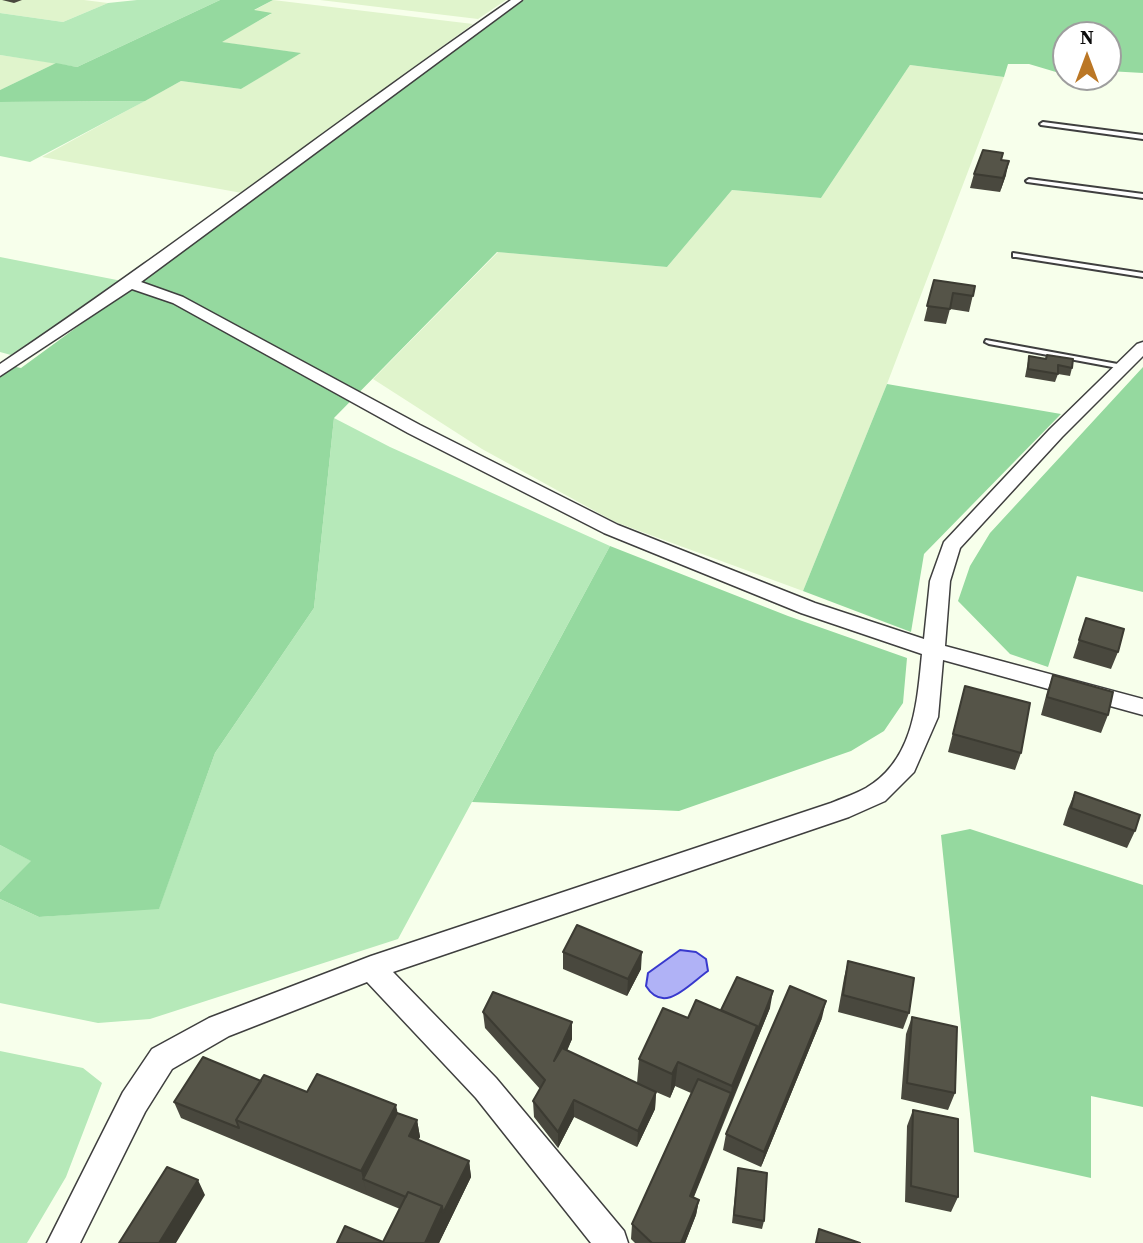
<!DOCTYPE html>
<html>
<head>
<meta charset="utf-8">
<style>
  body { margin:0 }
  #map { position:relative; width:1143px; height:1243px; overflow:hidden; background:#f7ffeb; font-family:"Source Serif 4",serif }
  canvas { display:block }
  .north { position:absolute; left:1052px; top:21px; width:70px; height:70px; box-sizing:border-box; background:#fff; border:2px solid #9e9e9e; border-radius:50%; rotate:0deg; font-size:19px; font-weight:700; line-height:28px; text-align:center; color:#0c0c0c }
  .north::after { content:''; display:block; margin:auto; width:24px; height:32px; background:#bb7725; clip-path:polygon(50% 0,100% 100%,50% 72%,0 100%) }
</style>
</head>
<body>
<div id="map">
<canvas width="1143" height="1243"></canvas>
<div class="north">N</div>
</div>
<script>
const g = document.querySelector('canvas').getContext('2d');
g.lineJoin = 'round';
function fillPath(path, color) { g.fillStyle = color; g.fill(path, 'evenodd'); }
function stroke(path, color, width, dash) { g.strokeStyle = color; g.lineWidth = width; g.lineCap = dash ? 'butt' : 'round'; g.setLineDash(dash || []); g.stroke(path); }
fillPath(new Path2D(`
  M0,0H84L108,3L63,22L0,13Z
  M273,0L473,24L242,193L42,157L181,81L241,89L299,53L220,42L271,14L253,11Z
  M320,0H506L478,19Z
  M0,55L56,63L0,90Z
  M910,65L1004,77L887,384L803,591L615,522L482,449L373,379L498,252L667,267L732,190L821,198Z`), '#e0f4cc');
fillPath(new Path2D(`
  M137,0H220L77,67L0,55V13L63,22L108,3Z
  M145,101L30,162L0,156V102Z
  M0,257L122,281L11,355L0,352Z
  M334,418L390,447L610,546L398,939L150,1019L98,1023L0,1003V899L39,917L159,908L215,753L314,608Z
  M0,845L32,861L0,892Z
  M0,1051L83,1068L102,1083L66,1177L27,1243H0Z`), '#b6e9b9');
fillPath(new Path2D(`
  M220,0H273L254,10L272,13L222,42L301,53L241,89L181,81L145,101L0,102V90L56,63L77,67Z
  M524,0H1143V73L1108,71V35H1066V75L1029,64H1008L1004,77L910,65L821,198L732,190L667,267L497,252L334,418L314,608L215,753L159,909L39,917L0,899V892L31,861L0,845V364L21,368Z
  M1143,367V592L1077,576L1048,667L1010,654L958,601L970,566L990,533Z
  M887,384L1061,414L924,554L911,632L803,591Z
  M610,546L788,616L907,658L903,703L884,731L851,751L679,811L472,802Z
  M970,829L1143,885V1107L1091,1096V1178L974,1152L941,835Z`), '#95d99f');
const water = new Path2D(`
  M680,950L696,952L706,959L708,971C688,985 664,1015 646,986L648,973Z`);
fillPath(water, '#b0b2f6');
stroke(water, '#3839cd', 2);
const service = new Path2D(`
  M1043,122L1143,135V139L1041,125L1040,124Z
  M1029,179L1143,194V198L1027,182L1026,181Z
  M1013,253L1143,273V277L1016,257H1013Z
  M986,340L1123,365L1127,367L1123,369L989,344L985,342Z`);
const minor = new Path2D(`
  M511,0H522L141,282L183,297L420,425L618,525L815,603L924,639L930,581L944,542L1050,429L1137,344L1143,342V356L1062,437L960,548L950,581L945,646L1143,699V715L943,660L938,717L914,772L885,801L849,817L393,972L496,1078L624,1231L628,1243H591L476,1098L367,982L229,1036L172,1069L145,1112L80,1243H47L123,1092L152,1049L209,1018L371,956L831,803C843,798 855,794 866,788C914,760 917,703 922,654L801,613L604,533L408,433L173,303L132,289L0,376V364C174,247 339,119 511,0Z`);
stroke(service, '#3f3f3f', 4);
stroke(minor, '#3f3f3f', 3);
fillPath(service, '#fff');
fillPath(minor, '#fff');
fillPath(new Path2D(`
  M2,0H22L14,3Z
  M1001,160L1006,175L1000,192L970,188L974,174Z
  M934,280L975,286L969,312L950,309L946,324L924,321Z
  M1047,355L1072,368L1070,376L1058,374L1055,382L1025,377L1029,356L1046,359Z
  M1086,618L1118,652L1111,669L1073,658Z
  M1053,675L1108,715L1101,733L1041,715L1047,692Z
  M965,686L1021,753L1015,770L948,752Z
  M1075,792L1135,831L1127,848L1063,825L1068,809Z
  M563,952L641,969L627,996L563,969Z
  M848,961L909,1013L903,1029L838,1012L844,978Z
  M770,1008L694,1197L699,1200L696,1215L685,1243H635L631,1239L632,1224L691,1093L675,1086L670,1098L656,1092L655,1109L637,1147L574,1117L558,1148L534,1117L533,1101L540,1089L485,1028L483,1012L572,1039L567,1051L637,1083L639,1059L688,1018L721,1010Z
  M912,1017L955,1093L948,1110L901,1099L906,1034Z
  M822,1018L761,1167L723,1150L726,1134Z
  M261,1081L397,1113L417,1120L420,1137L418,1140L469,1161L471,1177L439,1243H337L383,1242L400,1209L181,1118L174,1102Z
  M913,1110L958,1197L951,1212L905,1202L907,1126Z
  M738,1168L764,1221L762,1229L732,1223Z`), '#49483e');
fillPath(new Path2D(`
  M1009,161L1006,175L1000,192L1003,178Z
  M642,952L641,969L627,996L628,979Z
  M773,991L770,1008L728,1110L688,1211L690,1196L731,1093L732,1086Z
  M826,1001L822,1018L761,1167L764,1152Z
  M572,1022V1039L554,1078V1061Z
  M678,1062L675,1086L670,1098L672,1074Z
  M656,1092L655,1109L637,1147L638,1131Z
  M574,1100V1117L558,1148V1132Z
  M396,1105L401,1129L363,1179L367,1194L361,1171Z
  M417,1120L420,1137L412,1152L409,1136Z
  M469,1161L471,1177L439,1243H425L442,1206Z
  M198,1180L205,1195L176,1243H159Z
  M699,1200L696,1215L685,1243H681Z`), '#3c3b32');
const building = new Path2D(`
  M983,150L1003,153L1001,160L1009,161L1003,178L974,174Z
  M934,280L975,286L973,296L953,293L950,309L927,306Z
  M1047,355L1073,359L1072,368L1058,365V374L1028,369L1029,356L1046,359Z
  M1086,618L1124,629L1118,652L1079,640Z
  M1053,675L1113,692L1108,715L1047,697Z
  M965,686L1030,703L1021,753L953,734Z
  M1075,792L1140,815L1135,831L1071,808Z
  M577,925L642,952L628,979L563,952Z
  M848,961L914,978L909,1013L843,995Z
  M737,977L773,991L756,1034L757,1026L721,1010Z
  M790,986L826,1001L764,1152L726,1134Z
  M493,992L572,1022L554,1061L562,1048L656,1092L638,1131L574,1100L558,1132L533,1101L545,1080L483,1012Z
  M696,1000L757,1026L732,1086L678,1062L672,1074L639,1059L663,1008L688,1018Z
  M912,1017L957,1027L955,1093L907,1083Z
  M203,1057L261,1081L236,1120L239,1128L174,1102Z
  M317,1074L396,1105L361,1171L236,1120L264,1075L307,1092Z
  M698,1079L731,1093L690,1196L699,1200L681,1243H652L632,1224Z
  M913,1110L958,1119V1197L911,1186Z
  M397,1113L417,1120L409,1136L469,1161L443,1213L442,1206L408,1192L406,1197L363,1179Z
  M167,1167L198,1180L159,1243H119Z
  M738,1168L767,1173L764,1221L734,1215Z
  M408,1192L442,1206L425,1243H337L345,1226L383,1242Z
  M819,1229L860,1243H816Z`);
fillPath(building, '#555448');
stroke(building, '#3c3b32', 2);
</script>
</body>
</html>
